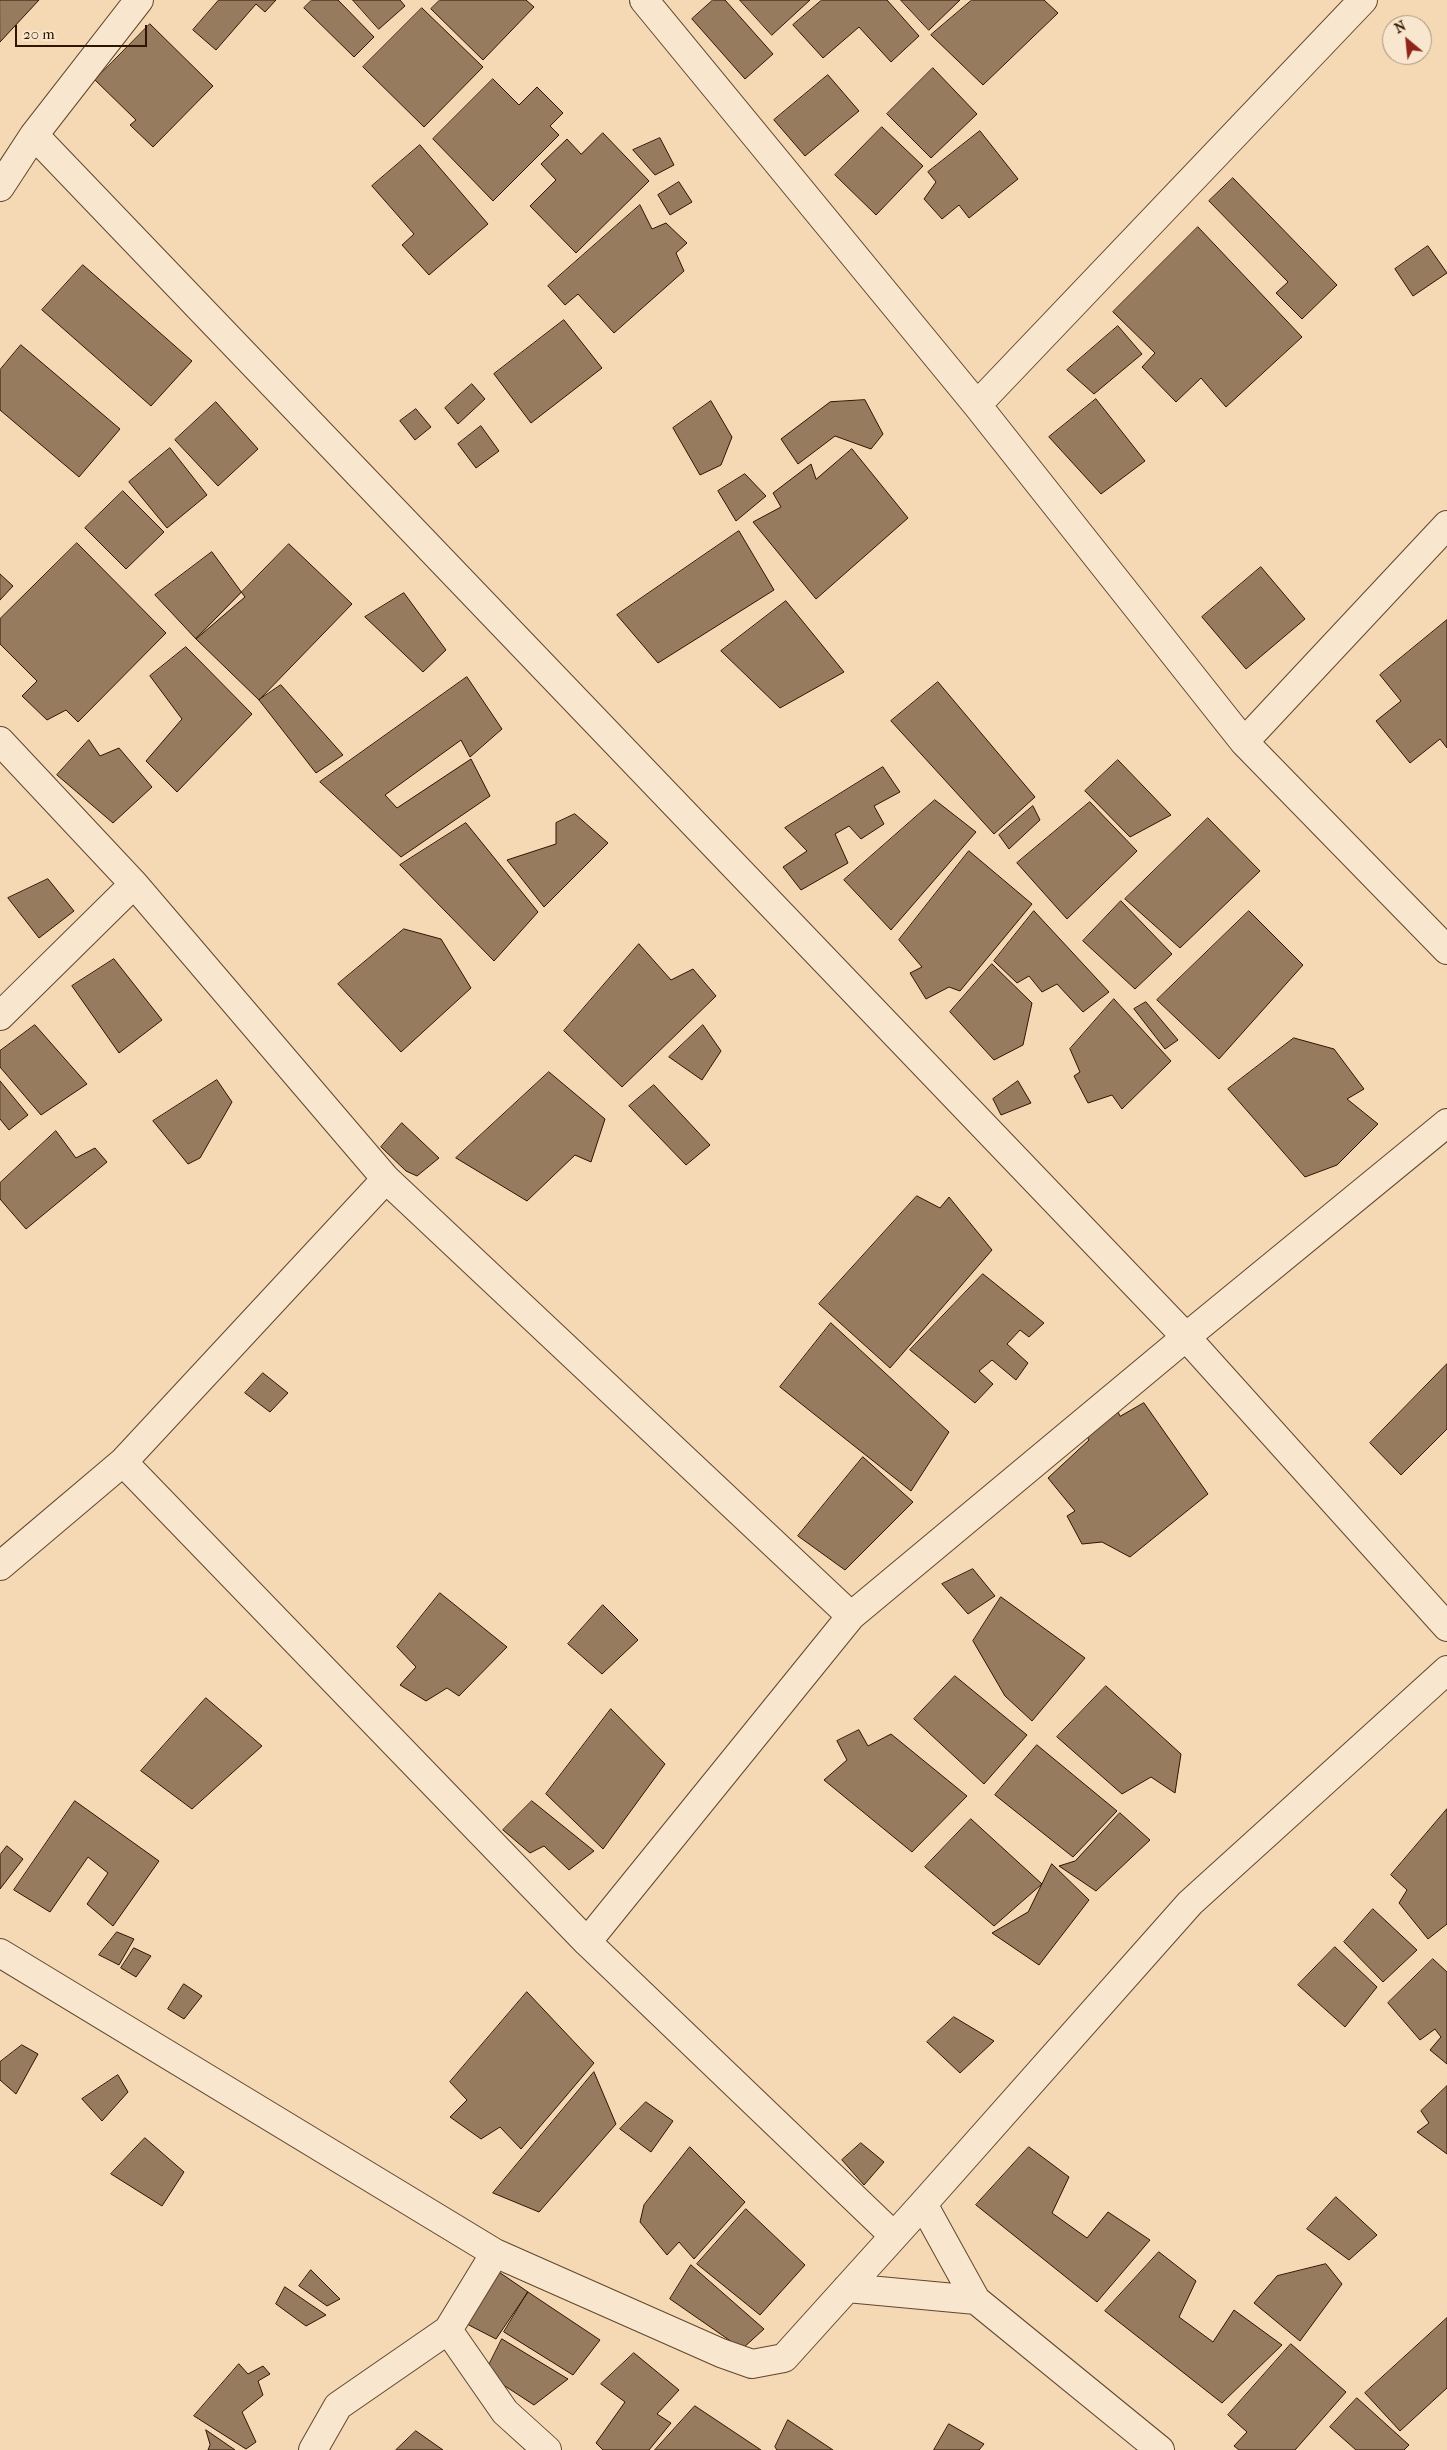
<!DOCTYPE html>
<html>
<head>
<meta charset="utf-8">
<style>
  body { margin:0 }
  #map { position:relative; width:1447px; height:2450px; overflow:hidden; background:#f4d9b4; font-family:"IM FELL French Canon",serif }
  canvas { display:block }
  .north { position:absolute; left:1382px; top:15px; width:50px; height:50px; box-sizing:border-box; background:#f8e6ce; border:1px solid #a8927c; border-radius:50%; rotate:332deg; font-size:14px; font-weight:700; line-height:20px; text-align:center; color:#301500 }
  .north::after { content:''; display:block; margin:auto; width:18px; height:22px; background:#8f2418; clip-path:polygon(50% 0,100% 100%,50% 72%,0 100%) }
  .scale { position:absolute; left:15px; top:25px; width:132px; height:22px; box-sizing:border-box; border:2px solid #301500; border-top:0; padding-left:6px; font-size:15px; line-height:18px; white-space:nowrap; color:#301500; -webkit-text-stroke:4px #f8e6ce; paint-order:stroke }
</style>
</head>
<body>
<div id="map">
<canvas width="1447" height="2450"></canvas>
<div class="north">N</div>
<div class="scale">20 m</div>
</div>
<script>
const g = document.querySelector('canvas').getContext('2d');
g.lineJoin = 'round';
function fillPath(path, color) { g.fillStyle = color; g.fill(path, 'evenodd'); }
function stroke(path, color, width, dash) { g.strokeStyle = color; g.lineWidth = width; g.lineCap = dash ? 'butt' : 'round'; g.setLineDash(dash || []); g.stroke(path); }
const building = new Path2D(`
  M0,0H39L0,42Z
  M219,0H276L265,12L256,4L216,50L193,30Z
  M312,0H338L374,37L354,57L304,8Z
  M353,0H400L405,6L379,29Z
  M440,0H526L534,7L483,60L431,9Z
  M713,0H725L773,54L745,79L692,19Z
  M740,0H810L772,35Z
  M822,0H887L919,36L891,62L859,27L823,58L793,25Z
  M901,0H960L929,30Z
  M972,0H1044L1058,13L983,85L931,35Z
  M422,8L483,67L424,127L363,67Z
  M150,24L213,86L153,147L130,125L136,120L95,80Z
  M933,68L977,114L931,158L887,114Z
  M828,75L859,111L805,156L774,120Z
  M493,79L519,105L537,87L563,113L550,126L559,135L493,201L433,139Z
  M882,127L923,166L876,215L835,175Z
  M980,131L1018,179L969,218L959,205L942,219L924,199L936,182L928,172Z
  M603,133L649,181L576,253L530,206L556,180L541,164L567,139L581,154Z
  M660,138L674,165L655,175L633,150Z
  M420,145L488,224L429,275L402,245L414,234L372,186Z
  M1233,178L1337,285L1302,319L1276,293L1288,282L1209,201Z
  M679,182L692,202L670,215L658,195Z
  M640,205L652,229L666,223L687,243L676,253L684,271L614,333L578,294L565,305L548,286Z
  M1198,227L1302,337L1226,407L1201,378L1176,402L1142,367L1155,353L1113,312Z
  M1428,246L1447,273L1413,296L1395,269Z
  M83,265L192,361L151,406L42,310Z
  M564,320L602,368L531,423L494,374Z
  M1118,326L1142,354L1094,394L1067,370Z
  M21,345L120,429L79,477L0,410V370Z
  M472,384L485,399L458,424L445,408Z
  M1096,399L1145,461L1101,494L1049,437Z
  M865,400L883,434L871,449L835,436L798,464L781,439L830,402Z
  M711,401L732,437L721,465L700,475L673,428Z
  M216,402L258,449L218,486L175,440Z
  M416,409L431,427L415,440L400,421Z
  M481,426L499,451L476,468L458,444Z
  M170,448L207,495L167,528L129,482Z
  M852,449L908,518L816,599L753,522L781,507L773,493L811,464L816,479Z
  M745,474L766,496L736,521L718,491Z
  M123,491L164,532L126,569L85,528Z
  M739,531L774,590L658,663L617,615Z
  M77,543L166,633L78,722L66,710L47,720L22,696L37,681L0,644V619Z
  M289,544L352,604L259,700L196,639Z
  M212,552L245,597L196,639L155,595Z
  M1261,567L1305,619L1246,669L1202,617Z
  M0,574L13,586L0,600Z
  M404,593L446,650L423,672L365,617Z
  M786,601L844,672L780,708L721,651Z
  M1447,620V748L1440,739L1410,763L1376,721L1401,701L1380,675Z
  M186,647L252,714L177,792L146,761L182,719L150,676Z
  M467,677L502,729L470,757L461,740L385,795L397,808L471,759L490,796L401,857L320,782Z
  M938,682L1035,797L994,834L891,721Z
  M281,685L343,755L316,773L259,700Z
  M89,740L100,756L119,748L152,787L113,823L57,775Z
  M1118,760L1171,815L1130,837L1085,791Z
  M883,767L900,792L874,806L884,824L861,839L849,826L835,834L848,863L801,890L783,867L807,851L785,828Z
  M935,800L976,832L891,930L844,880Z
  M1090,802L1137,851L1067,919L1017,863Z
  M1033,806L1040,820L1009,849L999,835Z
  M575,814L608,843L544,907L507,860L556,844V823Z
  M1208,818L1260,871L1180,948L1125,899Z
  M466,823L538,912L494,961L400,865Z
  M969,851L1032,904L960,991L949,987L926,999L910,973L922,967L899,940Z
  M48,879L74,911L39,938L8,898Z
  M1121,901L1172,954L1135,989L1083,941Z
  M1034,911L1109,992L1083,1012L1057,984L1042,992L1029,976L1017,983L994,961Z
  M1249,911L1303,965L1219,1059L1157,1000Z
  M404,929L441,939L471,988L401,1052L338,984Z
  M639,944L671,980L693,969L716,996L622,1087L564,1031Z
  M114,959L162,1020L119,1053L72,986Z
  M992,964L1032,1003L1023,1045L994,1060L950,1012Z
  M1114,999L1171,1061L1122,1109L1112,1095L1088,1103L1074,1076L1080,1072L1070,1049Z
  M1146,1002L1178,1040L1165,1049L1134,1009Z
  M35,1025L87,1084L41,1115L0,1067V1051Z
  M703,1025L721,1051L702,1080L669,1057Z
  M1294,1038L1334,1049L1364,1089L1347,1099L1378,1124L1337,1165L1305,1177L1228,1089Z
  M549,1072L605,1119L591,1162L575,1155L527,1201L456,1158Z
  M217,1080L232,1102L200,1158L188,1164L153,1121Z
  M0,1081L28,1115L9,1130L0,1119Z
  M1018,1081L1031,1103L1001,1115L993,1099Z
  M654,1085L710,1145L686,1165L629,1106Z
  M402,1123L439,1158L417,1176L406,1171L381,1147Z
  M56,1131L76,1158L95,1148L107,1162L26,1229L0,1199V1183Z
  M917,1196L940,1208L949,1197L992,1250L890,1368L819,1304Z
  M983,1274L1044,1323L1029,1337L1020,1330L1007,1344L1028,1363L1016,1380L992,1360L979,1371L993,1384L975,1403L910,1350Z
  M831,1323L949,1432L911,1491L780,1387Z
  M1447,1364V1429L1401,1475L1370,1443Z
  M263,1373L288,1393L270,1412L245,1393Z
  M1144,1403L1208,1494L1130,1557L1102,1542L1082,1544L1067,1516L1075,1511L1048,1478L1089,1440L1083,1429L1114,1404L1120,1416Z
  M863,1457L913,1502L845,1570L798,1536Z
  M973,1569L995,1596L968,1614L942,1584Z
  M440,1593L507,1647L459,1696L447,1688L426,1701L400,1685L416,1667L397,1647Z
  M1001,1597L1085,1658L1032,1721L1005,1696L973,1641Z
  M603,1605L638,1640L602,1674L568,1644Z
  M955,1676L1027,1735L984,1784L914,1719Z
  M1106,1686L1181,1754L1175,1793L1151,1777L1122,1794L1057,1737Z
  M206,1698L262,1746L192,1809L141,1771Z
  M611,1709L665,1764L603,1849L546,1794Z
  M859,1730L868,1746L891,1734L967,1796L912,1852L824,1780L847,1760L837,1741Z
  M1037,1745L1117,1811L1073,1857L995,1795Z
  M75,1801L159,1861L113,1926L87,1904L108,1873L88,1857L50,1912L14,1890Z
  M532,1801L594,1851L569,1870L544,1846L530,1853L503,1830Z
  M1447,1809V1924L1428,1939L1399,1903L1407,1890L1391,1875Z
  M1120,1813L1150,1840L1096,1891L1059,1866L1075,1861Z
  M971,1819L1042,1884L994,1926L925,1867Z
  M7,1846L23,1859L0,1889V1855Z
  M1052,1864L1089,1900L1039,1965L992,1933L1028,1912Z
  M1373,1909L1417,1950L1383,1982L1344,1942Z
  M117,1932L134,1939L119,1965L99,1955Z
  M1335,1947L1377,1987L1345,2027L1298,1985Z
  M134,1948L151,1956L136,1977L121,1968Z
  M1433,1959L1447,1972V2064L1430,2050L1441,2037L1435,2029L1420,2040L1388,2003Z
  M184,1984L202,1996L184,2019L168,2009Z
  M527,1992L594,2063L521,2149L500,2127L481,2139L450,2117L467,2100L450,2082Z
  M954,2017L994,2041L960,2073L927,2042Z
  M22,2045L38,2054L16,2094L0,2080V2062Z
  M594,2072L616,2124L539,2212L493,2193Z
  M118,2075L128,2092L102,2121L82,2099Z
  M1447,2086V2154L1417,2132L1429,2123L1421,2111Z
  M646,2102L673,2121L651,2152L620,2129Z
  M145,2138L184,2172L162,2206L111,2174Z
  M861,2143L884,2162L864,2185L842,2160Z
  M690,2147L745,2202L694,2259L679,2242L667,2255L640,2222L644,2205Z
  M1029,2147L1069,2177L1052,2213L1087,2238L1108,2212L1150,2240L1097,2302L976,2205Z
  M1336,2197L1377,2235L1349,2260L1307,2229Z
  M746,2209L805,2265L760,2315L697,2264Z
  M1159,2252L1196,2281L1179,2317L1213,2342L1234,2310L1282,2345L1222,2403L1105,2311Z
  M1326,2264L1342,2284L1300,2341L1254,2303L1277,2276Z
  M691,2265L764,2329L742,2349L670,2299Z
  M311,2270L340,2299L327,2306L299,2286Z
  M496,2270L528,2292L496,2339L463,2322Z
  M285,2287L326,2315L306,2326L276,2304Z
  M528,2292L600,2340L573,2375L504,2332Z
  M1447,2318V2388L1400,2431L1365,2393Z
  M502,2339L568,2379L534,2405L485,2373Z
  M1291,2344L1346,2392L1295,2450H1239L1234,2446L1247,2432L1228,2415Z
  M634,2353L679,2390L657,2414L671,2423L649,2450H603L596,2443L625,2402L601,2384Z
  M239,2364L248,2374L263,2366L270,2374L258,2381L263,2395L242,2412L256,2442L246,2449L194,2416Z
  M1357,2398L1409,2445L1404,2450H1356L1330,2427Z
  M695,2406L761,2450H655Z
  M788,2420L833,2450H777L775,2447Z
  M949,2424L984,2444L979,2450H934Z
  M206,2430L235,2450H208L210,2445Z
  M416,2431L443,2450H396Z`);
fillPath(building, '#967b5e');
stroke(building, '#301500', 1);
const minor = new Path2D(`
  M644,0L977,405L1244,742L1447,950
  M34,135L1186,1337L1447,1627
  M0,187L34,135L139,0
  M977,405L1363,0
  M0,741L134,884L386,1179L851,1616
  M1244,742L1447,525
  M0,1016L134,884
  M123,1462L587,1942L894,2236
  M0,1566L123,1462L386,1179
  M587,1942L851,1616L1186,1337L1447,1123
  M0,1953L495,2253L721,2353L752,2364L784,2358L923,2204L1190,1903L1447,1670
  M923,2204L976,2300L1160,2450
  M847,2288L976,2300
  M448,2330L505,2412L547,2450
  M313,2450L338,2406L448,2330L495,2253`);
stroke(minor, '#61462d', 30);
stroke(minor, '#f8e6ce', 28);
</script>
</body>
</html>
